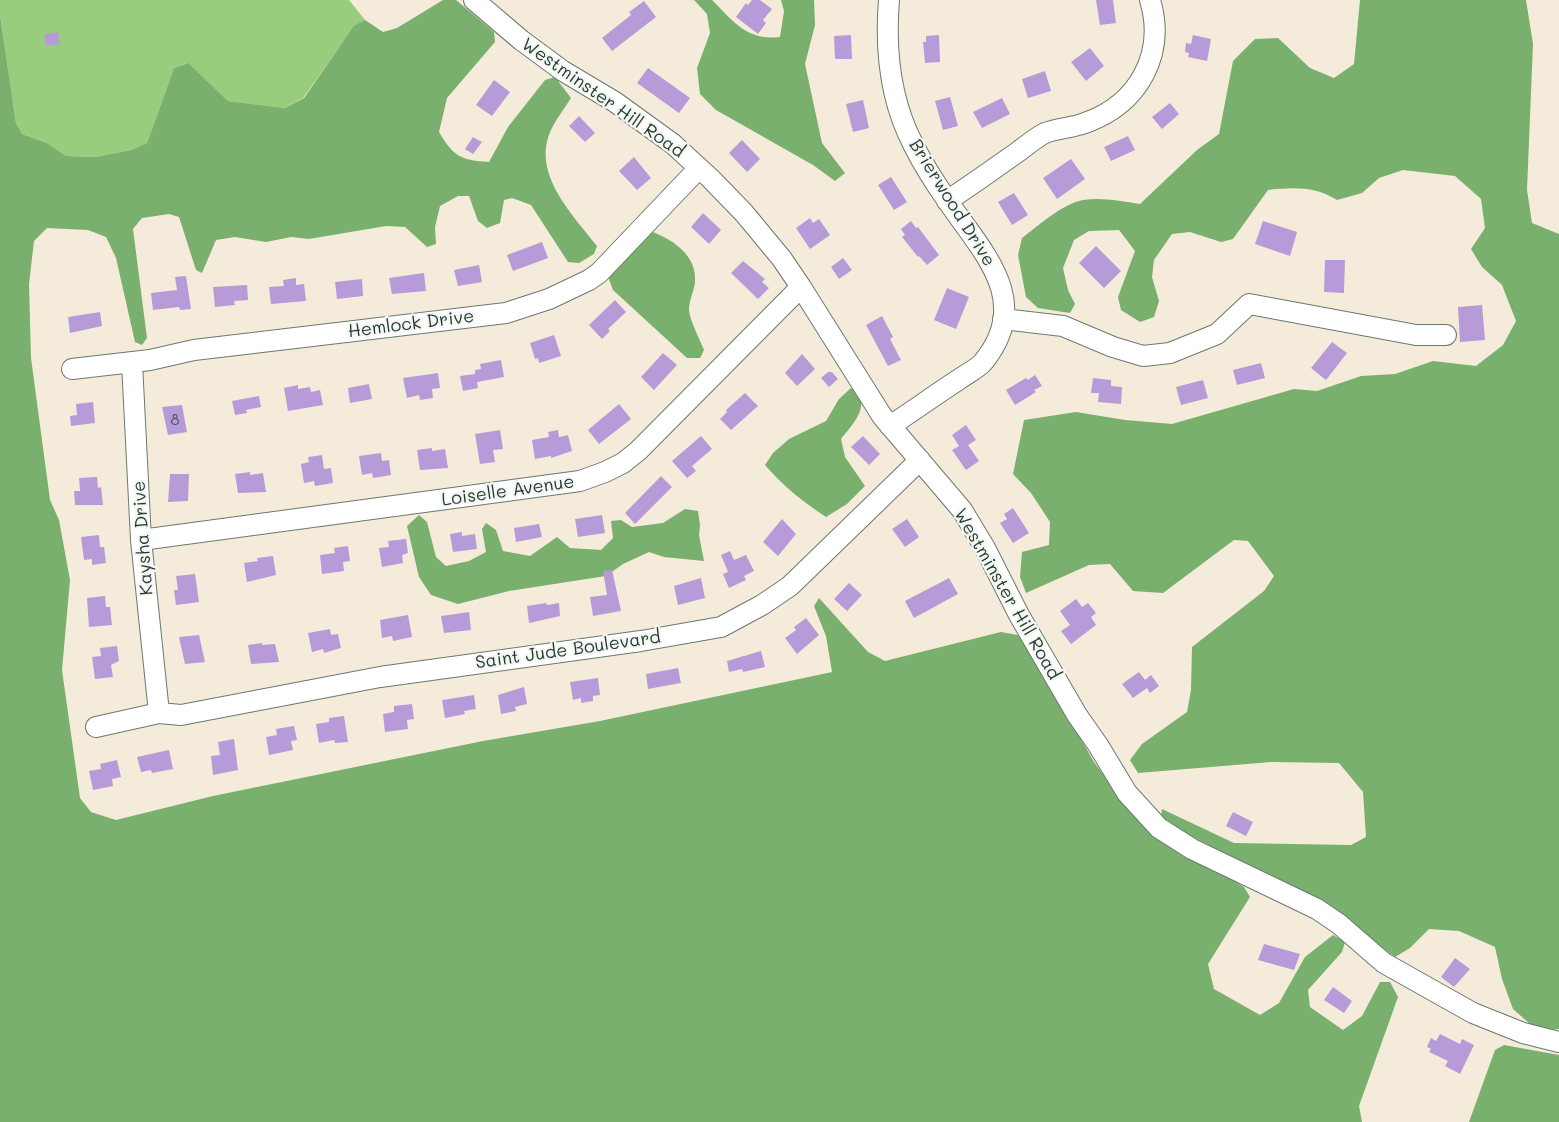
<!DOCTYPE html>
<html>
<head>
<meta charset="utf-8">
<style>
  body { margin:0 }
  canvas { display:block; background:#f4ebdb }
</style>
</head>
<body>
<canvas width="1559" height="1122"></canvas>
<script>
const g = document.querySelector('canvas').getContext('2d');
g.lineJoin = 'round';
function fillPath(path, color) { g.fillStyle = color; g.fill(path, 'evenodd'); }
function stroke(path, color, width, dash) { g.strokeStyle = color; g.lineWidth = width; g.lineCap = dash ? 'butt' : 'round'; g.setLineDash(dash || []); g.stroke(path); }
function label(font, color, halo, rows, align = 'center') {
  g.font = font + ' Mali,sans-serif'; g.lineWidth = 4.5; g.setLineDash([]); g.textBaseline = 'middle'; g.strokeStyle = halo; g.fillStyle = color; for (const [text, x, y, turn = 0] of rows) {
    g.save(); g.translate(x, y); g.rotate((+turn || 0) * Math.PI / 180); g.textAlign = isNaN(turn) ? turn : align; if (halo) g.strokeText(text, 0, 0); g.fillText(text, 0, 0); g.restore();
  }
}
fillPath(new Path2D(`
  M0,0H349L365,20L354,27L303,98L285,108L228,101L187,63L174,68L147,143L131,150L95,157L66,156L47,143L22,134L16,123L0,15Z`), '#98cd7e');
fillPath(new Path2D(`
  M443,0H456L494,32L495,42L447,98L439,132C454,157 461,160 489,162L508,127L545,80L555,77L571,98C565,108 556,119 551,130C531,173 572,214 597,246L594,254L579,263L568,262L531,205L512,198L504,200L500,223L487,228L478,221L469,196H458L440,206L435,227L436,244L427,247L405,227L386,226L309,239L291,237L266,242L235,237L216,240L202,273L196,270L179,217L169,214L142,218L133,229L147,338L142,345L135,342L116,258L106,237L88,230L47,228L34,241L29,284L31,358L50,500L59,520L70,580L62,670L80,798L91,812L116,820L213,796L483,741L600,721L832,672L826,636L814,606L819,598L868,652L885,661L1001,632L1023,636L1094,762L1130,811L1159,835L1244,887L1250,897L1208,964L1214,989L1260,1015L1279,1003L1305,957L1333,935L1345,942L1342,952L1308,990L1310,1007L1343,1030L1362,1016L1380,982H1390L1398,997L1359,1106L1362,1122H0V15L16,123L22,134L47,143L66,156L95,157L131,150L147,143L174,68L188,63L228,101L285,108L304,98L354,26L365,20L383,32L397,28Z
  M694,0H712C733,21 747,41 780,37L784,11L781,0H814L815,25L805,64L822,143L845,173L835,181L813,165L716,110L700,94L697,68L710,33L707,14Z
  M1360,0H1526L1533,44L1527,190L1532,223L1559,234V1029L1538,1031L1513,1009L1502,979L1495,947L1459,931L1429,929L1410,948L1395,957L1314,898L1187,834L1161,816L1162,809L1234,843L1351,845L1366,837L1363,792L1339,763L1271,762L1138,773L1130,760L1142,744L1187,712L1191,690L1192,647L1264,591L1274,576L1248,541L1234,540L1163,593L1133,591L1110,564L1089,565L1026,593L1020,577L1022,552L1049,545L1050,522L1031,493L1013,474L1024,420L1076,412L1125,420L1172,424L1294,389L1317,391L1361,376L1395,374L1433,361L1476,366L1503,345L1516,321L1502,285L1482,267L1471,249L1485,228L1481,199L1455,176L1403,170L1379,178L1362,193L1337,200C1316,186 1292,187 1268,190L1233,239L1221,242L1190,232L1172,234L1154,260L1152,277L1159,301L1154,317L1140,322L1121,310L1118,297L1135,251L1119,230L1089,231L1074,240L1063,268L1068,290L1075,304L1070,313L1038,308L1026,297L1018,255L1022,238C1038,226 1062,204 1083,200C1101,197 1122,201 1140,204L1197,150L1219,134L1233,61L1255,39L1278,38L1310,68L1334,78L1354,64Z
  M653,232C675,241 697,256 695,282C694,291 689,301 689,310C690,321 700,340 704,350L700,358H687L613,290L607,274Z
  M851,388C874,403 853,424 841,439L845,457L865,486L847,504L826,517C803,502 782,485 765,465L773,453L789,439L826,421L839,399Z
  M685,509L698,511L700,525L699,535L704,561L664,557L649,552L623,564L606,576L509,591L458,604L431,595L419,577L407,526L419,515L427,522L436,557L446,566L469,561L486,552L482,529L486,523L496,530L503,551L530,556L557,537L570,548L601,550L613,538L611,521L621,520L632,527L663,523Z
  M1504,1045L1559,1055V1122H1469L1495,1050Z`), '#7ab06d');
fillPath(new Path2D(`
  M752,0H760L772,9L763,20L766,23L758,34L736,17L746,3L748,5Z
  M1096,0H1113L1116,23L1100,25Z
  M644,1L656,17L612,51L602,38L631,15L629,12Z
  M58,32L60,44L46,46L44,34Z
  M851,35L852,59H835L834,36Z
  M939,35L940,62L925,63L923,42H926V36Z
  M1193,35L1211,39L1207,61L1188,57L1189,53L1185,52L1186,43L1191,44Z
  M1090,48L1104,66L1086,81L1071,62Z
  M648,68L690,98L679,113L637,83Z
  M1045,71L1051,91L1028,98L1022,79Z
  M494,80L510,92L492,116L476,105Z
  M950,97L958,126L943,130L935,101Z
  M1002,98L1010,114L982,128L973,112Z
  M863,100L869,128L853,132L846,104Z
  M1170,103L1179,114L1162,129L1152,117Z
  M579,116L595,133L585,142L569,126Z
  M1128,136L1135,150L1111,161L1104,147Z
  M473,137L482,142L473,154L465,149Z
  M742,140L760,159L747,172L729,153Z
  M634,157L651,178L637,190L619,171Z
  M1071,159L1085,179L1057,199L1043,178Z
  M891,177L907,202L894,210L878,185Z
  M1014,193L1028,215L1012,225L998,202Z
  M703,213L721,230L709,244L691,227Z
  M810,218L813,223L819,219L830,235L810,249L796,228Z
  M911,221L916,228L918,227L939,255L927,265L919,256L918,257L902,237L905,235L901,229Z
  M1263,221L1297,232L1290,256L1255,244Z
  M542,242L548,258L513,271L507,255Z
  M1096,246L1121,271L1104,288L1079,263Z
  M843,258L852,270L839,279L831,267Z
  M1325,260H1345L1344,293L1324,292Z
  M743,261L765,279L762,282L769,288L758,299L731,273Z
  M479,265L482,282L458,286L454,270Z
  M424,273L426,291L392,294L389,278Z
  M186,276L191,309L180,310L179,307L153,310L151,293L177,290L175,277Z
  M296,278V285L304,284L306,301L271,304L269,287L284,286L283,280Z
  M362,279L363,296L337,299L335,282Z
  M247,285L248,300L234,301L235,305L215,307L213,287Z
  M947,288L969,297L956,329L934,320Z
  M615,300L626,312L608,329L610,331L602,339L589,325Z
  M1482,305L1485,340L1460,342L1458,307Z
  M100,312L102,326L70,333L68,317Z
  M882,316L893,337L890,339L901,360L888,366L866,325Z
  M554,335L561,356L539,363L538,358L535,359L530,343Z
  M1332,342L1347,353L1326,380L1311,368Z
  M663,353L677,365L654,390L641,377Z
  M802,354L815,369L797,386L785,373Z
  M501,360L504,377L477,382L478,388L463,391L460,376L475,374V370L481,369L480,364Z
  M1261,363L1265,378L1237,385L1233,370Z
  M828,372H832L838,379L829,387L821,378Z
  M438,373L440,388L432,389L433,398L420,400L419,395L407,398L403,378Z
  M1035,375L1042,386L1034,390L1036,392L1015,405L1006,390L1026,378L1028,380Z
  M1093,378L1111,380V386L1122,387L1121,404L1098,402L1099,393H1091Z
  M1203,380L1208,398L1181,405L1176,387Z
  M369,384L372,399L350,403L348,388Z
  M298,385V389L310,387L311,392L320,390L323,405L288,411L284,388Z
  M745,393L758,406L731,430L720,419L727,412L726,410Z
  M259,396L261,407L246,410L247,413L235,415L232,401Z
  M93,402L95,423L71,426L70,416L77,415L76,404Z
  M619,404L631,419L599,444L588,430Z
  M182,405L187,432L168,435L162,407Z
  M966,425L976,440L968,445L979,461L966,470L952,450L959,446L952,435Z
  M500,430L503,449L493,450L495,462L480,464L475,434Z
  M558,430L559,437L568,435L572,451L551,458V456L535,459L532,440L549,437L548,432Z
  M701,436L712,449L692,466L696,471L687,478L672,461Z
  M863,436L880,454L869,465L851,447Z
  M432,448V451L445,449L448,468L420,470L417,450Z
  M381,453L382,461L389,460L391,475L373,478L372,473L362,475L359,456Z
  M322,455L324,469L331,468L333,483L315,486L314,481L304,483L301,464L309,462L308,457Z
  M250,472V475L263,473L266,492L238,493L235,474Z
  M170,474H189L188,501L168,502Z
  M661,476L672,487L635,524L625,513Z
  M97,477L98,488L101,487L103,505H75L74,491H80L79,478Z
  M1013,508L1029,533L1013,543L1000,523L1007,519L1004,514Z
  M602,515L605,533L578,537L575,519Z
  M782,519L796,534L778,556L763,542Z
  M907,519L919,537L905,547L892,529Z
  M539,524L542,537L516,542L514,528Z
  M462,532V536L475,534L477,549L453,552L450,534Z
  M99,535L100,547H104L106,563L92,565V559L84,560L81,537Z
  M406,539L408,553L402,555L403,563L382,567L379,548L389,547L388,541Z
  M348,546L350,561L343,562L344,571L322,574L320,555L335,553L334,548Z
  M730,551L734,560L746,555L754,571L744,576L746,580L729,588L723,574L728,572L721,555Z
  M273,556L276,575L247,582L244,563L258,561L257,558Z
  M612,570L621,611L593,616L590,597L607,595L603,571Z
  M195,574L199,602L176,605L174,590H178L176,576Z
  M701,578L705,598L678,605L674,586Z
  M949,578L958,594L914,618L905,601Z
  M849,583L862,595L847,611L834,599Z
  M105,596L106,607H110L112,625L89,627L87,598Z
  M1076,599L1082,607L1088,603L1096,613L1091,617L1096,625L1071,644L1061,631L1070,625L1060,611Z
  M546,603L547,605L559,603L560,616L529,623L527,606Z
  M469,612L471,630L444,633L441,616Z
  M408,615L412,637L393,641L392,636L382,638L380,620Z
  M806,618L819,635L797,654L785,638L796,630L794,627Z
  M330,629L331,635L338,634L341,648L324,653L323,649L312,652L308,633Z
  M199,635L205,662L185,664L179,637Z
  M262,643V645L275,644L279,662L251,664L248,645Z
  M117,646L119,661L111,665L113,677L95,679L92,657L101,656L100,648Z
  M761,651L765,667L743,672L742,669L729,672L727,661Z
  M678,668L681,683L648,689L646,674Z
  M1139,672L1145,680L1151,675L1159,686L1150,693L1147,688L1133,698L1122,684Z
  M598,678L600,695L593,696V701L581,703V698L573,700L570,682Z
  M524,687L527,704L515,707L516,711L501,714L498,695Z
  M474,695L476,709L464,711L465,714L445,718L442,700Z
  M412,704L414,719L407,720L408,729L385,732L383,714L394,712V706Z
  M344,716L348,742L335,743L334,740L319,743L316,724L329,722V718Z
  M294,726L297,740L291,741L293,750L269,755L266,737L277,735L276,729Z
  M234,739L238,770L213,775L211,756L220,755L218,742Z
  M169,750L173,769L152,773L151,770L141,772L137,757Z
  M117,760L121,777L112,779L113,786L93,790L89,771L101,769L100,764Z
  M1233,812L1253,822L1246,836L1226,826Z
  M1264,944L1300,954L1294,970L1258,960Z
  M1455,958L1470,969L1454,987L1441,977Z
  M1333,987L1352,1001L1344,1013L1324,1000Z
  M1440,1034L1460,1044L1462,1039L1474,1045L1460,1074L1445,1066L1448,1061L1429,1052L1431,1049L1427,1047L1431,1038L1436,1041Z`), '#b79bd8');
const minor = new Path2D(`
  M474,0L521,40L563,71L615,102L673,144L710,178L744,213L782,259L801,287L882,416L962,510L985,548L1019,615L1077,715L1098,745L1127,793L1159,828L1192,849L1317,909L1339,924L1384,963L1473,1013L1523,1033L1559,1042
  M889,0C885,49 890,101 914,146C923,164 935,183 947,200C980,250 1034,299 984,361C978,369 966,374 958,380C935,395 913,411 890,426
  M947,201C970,186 992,170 1015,154C1025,147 1035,138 1045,133C1058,128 1072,128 1085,123C1139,104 1166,54 1150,0
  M1003,319L1063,326L1113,347L1143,356L1170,353L1217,334L1249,304L1416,335H1446
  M132,363L141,540L159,713
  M72,369L150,360L194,350L506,313L549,299L589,280L599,273L699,168
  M141,540L580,481L605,472L623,463L638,451L801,287
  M96,727L159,713L181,715L380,677L641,641L721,627L762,605L790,586L920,460`);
stroke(minor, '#6a7a6e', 22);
stroke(minor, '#fff', 20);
label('15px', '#45545d', null, [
  ["8",175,420]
]);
label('18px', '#1f3d34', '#f6f6f2', [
  ["Westminster Hill Road",603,98,35],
  ["Brierwood Drive",952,203,58],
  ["Hemlock Drive",411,324,-7],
  ["Loiselle Avenue",508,491,-8],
  ["Kaysha Drive",143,538,-94],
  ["Westminster Hill Road",1007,594,60],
  ["Saint Jude Boulevard",568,650,-8]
]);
</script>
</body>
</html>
